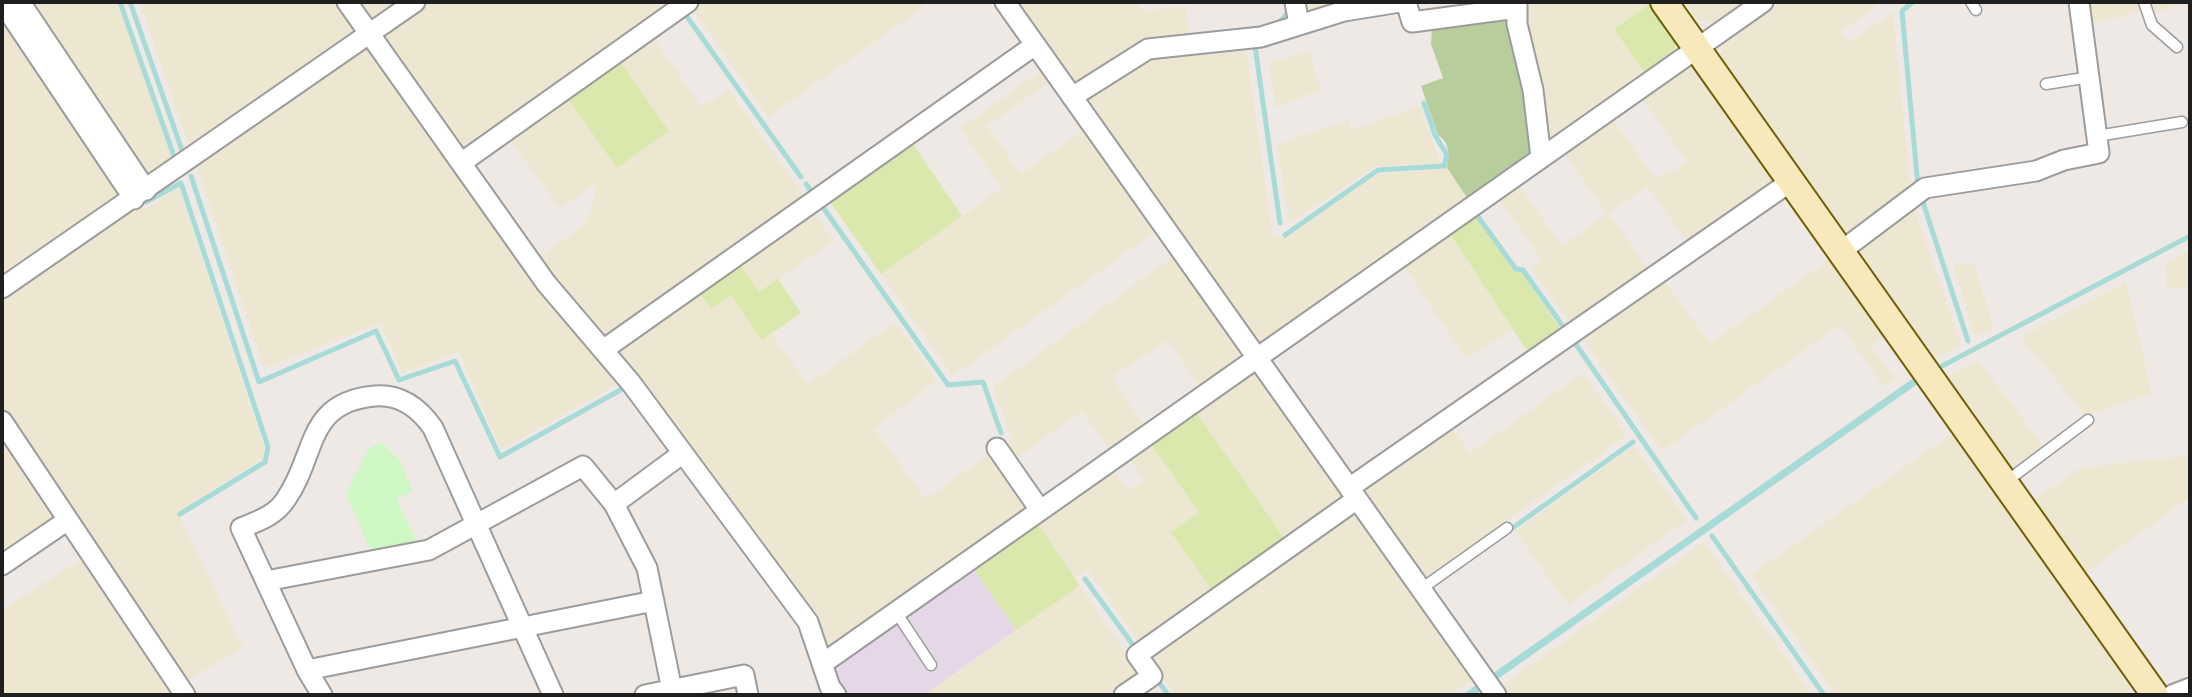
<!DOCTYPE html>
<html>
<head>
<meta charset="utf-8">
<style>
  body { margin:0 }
  #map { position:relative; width:2192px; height:697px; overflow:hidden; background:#efe9e5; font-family:"Asap Condensed",sans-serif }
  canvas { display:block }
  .frame { position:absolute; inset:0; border:4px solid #1f1f1f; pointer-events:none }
</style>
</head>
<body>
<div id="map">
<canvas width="2192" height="697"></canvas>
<div class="frame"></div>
</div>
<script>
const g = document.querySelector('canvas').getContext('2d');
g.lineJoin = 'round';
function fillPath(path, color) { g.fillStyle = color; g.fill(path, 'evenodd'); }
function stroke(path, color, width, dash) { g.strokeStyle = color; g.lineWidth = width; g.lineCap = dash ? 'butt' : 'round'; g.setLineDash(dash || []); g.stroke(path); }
fillPath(new Path2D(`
  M973,568L1016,630L924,695H845L835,681V665Z`), '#e6d7e8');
fillPath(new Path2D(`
  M25,2H119L175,159L147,179Z
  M140,2H340L360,29L191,152Z
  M355,2H405L369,22Z
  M431,2H666L670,8L462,153L381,39Z
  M693,2H920L924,7L768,117L689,4Z
  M1027,2H1139L1141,11L1186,6L1190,40L1075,87L1020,9Z
  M1300,2H1341L1342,7L1306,17Z
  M1522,2H1652L1614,29L1645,73L1547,143Z
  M1684,2H1747L1716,24L1698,21Z
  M1774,2H1882L1840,32L1848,43L1893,12L1911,194L1850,238L1721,57L1723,43L1733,36L1731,33Z
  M2083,2H2139L2142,11L2087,25Z
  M2148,2H2190V13L2183,2L2152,15Z
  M2,8L125,192L2,275Z
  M649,32L702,107L728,89L806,199L604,342L536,260L583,225L591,212L597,183L560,209L506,134L564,93L618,167L669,131L616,56Z
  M1241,43V49H1246L1272,232L1283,238L1377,174L1447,168L1468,199L1261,345L1255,343L1085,102L1087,93L1149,54Z
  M365,45L370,46L621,382L501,450L459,352L402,373L381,323L264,368L196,165Z
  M1309,52L1321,90L1275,107L1269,62Z
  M1684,66L1697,69L1779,184L1691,247L1647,186L1609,213L1652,275L1574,329L1531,268L1542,260L1498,198L1518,184L1562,246L1607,214L1563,151L1611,117L1655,179L1670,169L1673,172L1687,162L1641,97Z
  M1044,69L1052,80L987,126L1021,174L1088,127L1159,229L953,376L881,274L1002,188L960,128Z
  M1419,106L1440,163L1375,167L1289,223L1277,145L1348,120L1352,130Z
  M179,188L264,447L262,459L177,512L243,647L183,683L2,410V296L140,203L144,210Z
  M1913,203L1961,345L1936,359L1856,246Z
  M805,210L814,213L834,241L759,293L736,259Z
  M1448,231L1513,330L1465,358L1403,264Z
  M2190,250V287L2167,288L2165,264Z
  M1177,254L1244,350L1242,358L1200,387L1168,340L1112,377L1145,427L1111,451L1082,411L1015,459L1002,446L1012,439L993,387Z
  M1833,257L1886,335L1871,346L1895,379L1884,387L1840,325L1662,451L1580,335L1662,277L1710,344Z
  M1953,264H1974L1994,328L1975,337Z
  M2126,282L2152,394L2086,416L2021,337Z
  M696,287L731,295L762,339L771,333L808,384L892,325L897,324L937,380L874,429L926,499L993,451L1030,508L833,647H826L820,626L637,379L613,352Z
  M1978,360L2044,447L2015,471L1948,376Z
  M1253,369L1258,370L1348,500L1288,543L1195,411Z
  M1583,373L1627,435L1422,580L1359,486L1448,423L1470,453Z
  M1956,431L2132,682L2127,695H1836L1751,575Z
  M2,432L57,514L55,524L2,559Z
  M1150,443L1200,512L1215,594L1142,646L1087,569L1074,578L1038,524L1113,470L1128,491L1144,480L1129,458Z
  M1634,446L1687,520L1568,605L1515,531Z
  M2190,455V497L2085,573L2035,500L2080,468Z
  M1354,505L1475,677L1449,695H1176L1146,652Z
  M1704,542L1812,695H1507L1501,686Z
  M84,557L180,695H2V610Z
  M1080,586L1143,678L1118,695H924Z`), '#ede7d1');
fillPath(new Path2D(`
  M1652,2L1677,38L1674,53L1645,73L1614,29Z
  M616,56L669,131L617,168L564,93Z
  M909,138L962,216L881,274L825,195Z
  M1473,214L1515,272L1523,273L1563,333L1531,357L1448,231Z
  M736,259L759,292L778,279L801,313L762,340L731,295L711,309L696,288Z
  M1195,411L1288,543L1215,594L1171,532L1199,512L1150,443Z
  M1038,524L1080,586L1016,630L973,568Z`), '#dae7ad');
fillPath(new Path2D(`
  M1509,13L1535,149L1468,199L1447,168C1449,156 1450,142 1438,135L1421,86L1443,78L1431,44L1432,28Z`), '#b8cd9c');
fillPath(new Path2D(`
  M381,442L399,459L413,491L396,499L418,543L372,553L346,494L369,448Z`), '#cef7c4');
fillPath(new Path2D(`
  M1915,377L1919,383L1475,695H1462Z`), '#a7dbd8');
stroke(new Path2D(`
  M120,2L176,162
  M130,2L184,156
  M1913,2L1902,11L1918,187
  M683,11L801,177
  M1277,25L1291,9
  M1257,44L1255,46L1280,223
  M191,176L259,382L376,331L399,380L455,361L500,457L624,388
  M806,184L813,194
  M1921,196L1968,341
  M146,202L181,183L268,447L265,462L180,514
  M820,203L948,385L983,382L1001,433
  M1476,214L1516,269L1523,270L1567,332
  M1285,235L1378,170L1444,166L1447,155L1435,135L1424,103
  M1573,340L1696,518
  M1942,366L2190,236
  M1511,529L1633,442
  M1712,536L1824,695
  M1085,579L1136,649
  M1156,678L1168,695`), '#a7dbd8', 5);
const lane = new Path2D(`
  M1971,2L1976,10
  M2144,2L2152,25L2177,47
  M2046,84L2090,77
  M2097,136L2182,122
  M2007,481L2088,420
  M1421,589L1507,528
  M896,612L931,665`);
const street = new Path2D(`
  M2,2L134,199
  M20,2L146,190
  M347,2L546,283L631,383L808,622L830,687L836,695
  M1005,2L1496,695
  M1295,2L1299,25
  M1406,2L1412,22L1517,8
  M1517,2V24L1533,90L1541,158
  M1072,97L1148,49L1261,37L1344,11L1400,2
  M461,163L688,2
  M1840,252L1925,188L2036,171L2064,160L2099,153L2079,2
  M2,288L415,2
  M603,350L1035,45
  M2,421L185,695
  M997,448L1040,510
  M1349,488L1790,182
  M614,504L683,453
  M2,565L68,520
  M266,581L429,550L583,466L614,504L647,568L672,690
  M822,664L1763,2
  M307,670L654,601
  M322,695L307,670L241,528C259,521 276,515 286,499C317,455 305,402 375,396C400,394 419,408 433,428L553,695
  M645,695L744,675L748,695
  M1124,695L1152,676L1137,655L1357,499
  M2172,695L2190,688`);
const secondary = new Path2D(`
  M1664,2L2155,695`);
stroke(lane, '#9c9c9c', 13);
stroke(street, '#9c9c9c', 23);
stroke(secondary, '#726009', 30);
stroke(lane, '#fff', 10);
stroke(street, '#fff', 19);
stroke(secondary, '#f7e9bb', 26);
</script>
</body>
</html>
